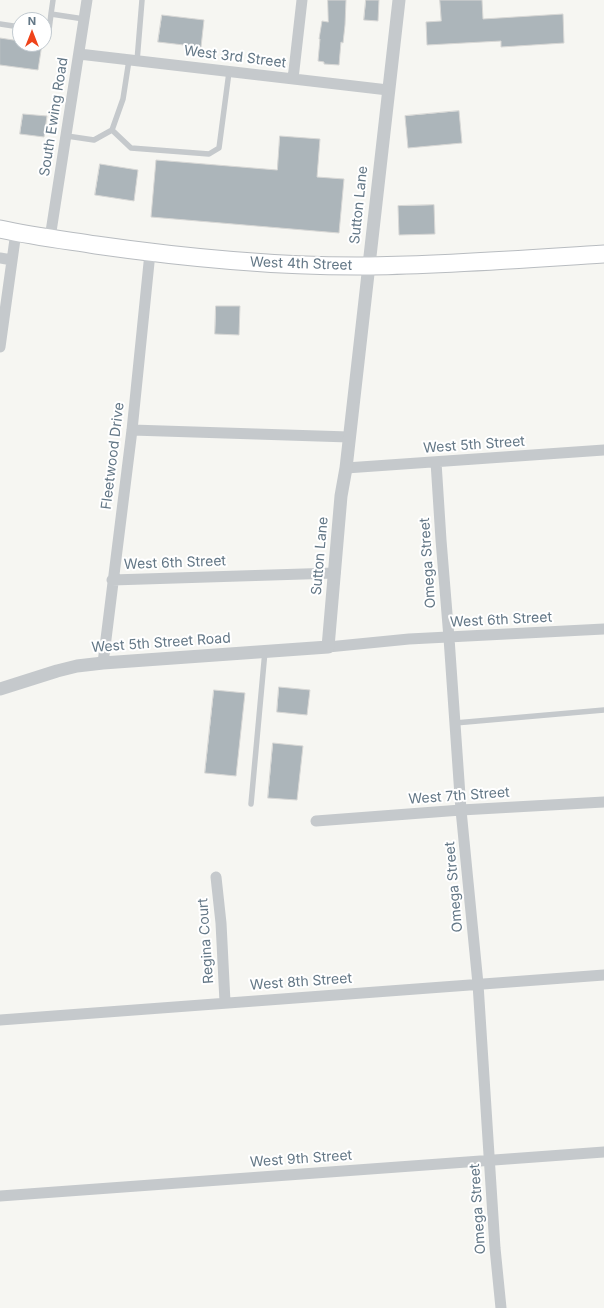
<!DOCTYPE html>
<html>
<head>
<meta charset="utf-8">
<style>
  body { margin:0 }
  #map { position:relative; width:604px; height:1308px; overflow:hidden; background:#f6f6f2; font-family:Inter,sans-serif }
  canvas { display:block }
  .north { position:absolute; left:12px; top:12px; width:40px; height:40px; box-sizing:border-box; background:#fff; border:1px solid #c1c9cf; border-radius:50%; rotate:0deg; font-size:11px; font-weight:700; line-height:16px; text-align:center; color:#637786 }
  .north::after { content:''; display:block; margin:auto; width:14px; height:18px; background:#ef431a; clip-path:polygon(50% 0,100% 100%,50% 72%,0 100%) }
</style>
</head>
<body>
<div id="map">
<canvas width="604" height="1308"></canvas>
<div class="north">N</div>
</div>
<script>
const g = document.querySelector('canvas').getContext('2d');
g.lineJoin = 'round';
function fillPath(path, color) { g.fillStyle = color; g.fill(path, 'evenodd'); }
function stroke(path, color, width, dash) { g.strokeStyle = color; g.lineWidth = width; g.lineCap = dash ? 'butt' : 'round'; g.setLineDash(dash || []); g.stroke(path); }
function label(font, color, halo, rows, align = 'center') {
  g.font = font + ' Inter,sans-serif'; g.lineWidth = 4; g.setLineDash([]); g.textBaseline = 'middle'; g.strokeStyle = halo; g.fillStyle = color; for (const [text, x, y, turn = 0] of rows) {
    g.save(); g.translate(x, y); g.rotate((+turn || 0) * Math.PI / 180); g.textAlign = isNaN(turn) ? turn : align; if (halo) g.strokeText(text, 0, 0); g.fillText(text, 0, 0); g.restore();
  }
}
const building = new Path2D(`
  M328,0H346L345,25L343,43L341,42L339,65L324,64V62L318,61L320,39H319L322,21L328,22Z
  M366,0H379L378,21L364,20Z
  M440,0H482L483,19L563,14L564,43L501,47V41L427,45L426,22L441,21Z
  M162,15L204,20L201,47L158,42Z
  M0,38L20,41V44H42L38,70L0,65Z
  M459,111L462,143L408,148L405,116Z
  M23,114L47,116L44,137L20,134Z
  M280,136L320,139L317,177L344,179L339,233L151,217L156,160L277,170Z
  M100,164L138,170L134,201L95,195Z
  M434,205L435,234L399,235L398,206Z
  M216,306H240L239,335L215,334Z
  M279,687L310,690L307,715L277,712Z
  M214,690L245,693L236,776L205,773Z
  M273,743L303,746L297,800L268,798Z`);
fillPath(building, '#acb5ba');
stroke(building, '#d7d7d5', 1);
const primary = new Path2D(`
  M0,229C32,236 64,240 96,245C187,258 278,267 370,266C448,265 526,259 604,254`);
stroke(primary, '#b8bcc0', 19);
stroke(new Path2D(`
  M51,14L53,0
  M0,24L20,27
  M44,30H49L51,14L84,19
  M137,61L142,0
  M112,130L131,148L209,154L219,148L229,72
  M67,136L94,140L112,130L123,99L129,60
  M455,723L604,710
  M251,804L265,651`), '#c5c9cc', 5.5);
stroke(new Path2D(`
  M79,54L388,90
  M293,79L302,0
  M50,238L87,0
  M0,258L12,260
  M0,347L16,232
  M132,430L349,437
  M436,462L441,540L449,638L461,810L478,984L495,1248L501,1308
  M346,468L604,450
  M112,580L335,573
  M328,647L409,639L604,629
  M103,663L132,430L150,253
  M316,821L461,810L604,802
  M216,877L221,923L225,1002
  M0,1020L604,975
  M0,1196L604,1152`), '#c5c9cc', 11);
stroke(new Path2D(`
  M0,689L57,671L77,666L103,663L328,647L341,496L346,468L399,0`), '#c5c9cc', 13);
stroke(primary, '#fff', 17);
label('14px', '#637786', '#fff', [
  ["West 3rd Street",235,57,7],
  ["South Ewing Road",54,117,-81],
  ["Sutton Lane",359,205,-84],
  ["West 4th Street",301,264,2],
  ["West 5th Street",474,445,-4],
  ["Fleetwood Drive",113,456,-83],
  ["Sutton Lane",320,556,-85],
  ["West 6th Street",175,563,-2],
  ["Omega Street",428,563,-94],
  ["West 6th Street",501,620,-3],
  ["West 5th Street Road",161,643,-4],
  ["West 7th Street",459,796,-4],
  ["Omega Street",454,887,-95],
  ["Regina Court",206,941,-94],
  ["West 8th Street",301,982,-4],
  ["West 9th Street",301,1159,-4],
  ["Omega Street",478,1209,-94]
]);
</script>
</body>
</html>
